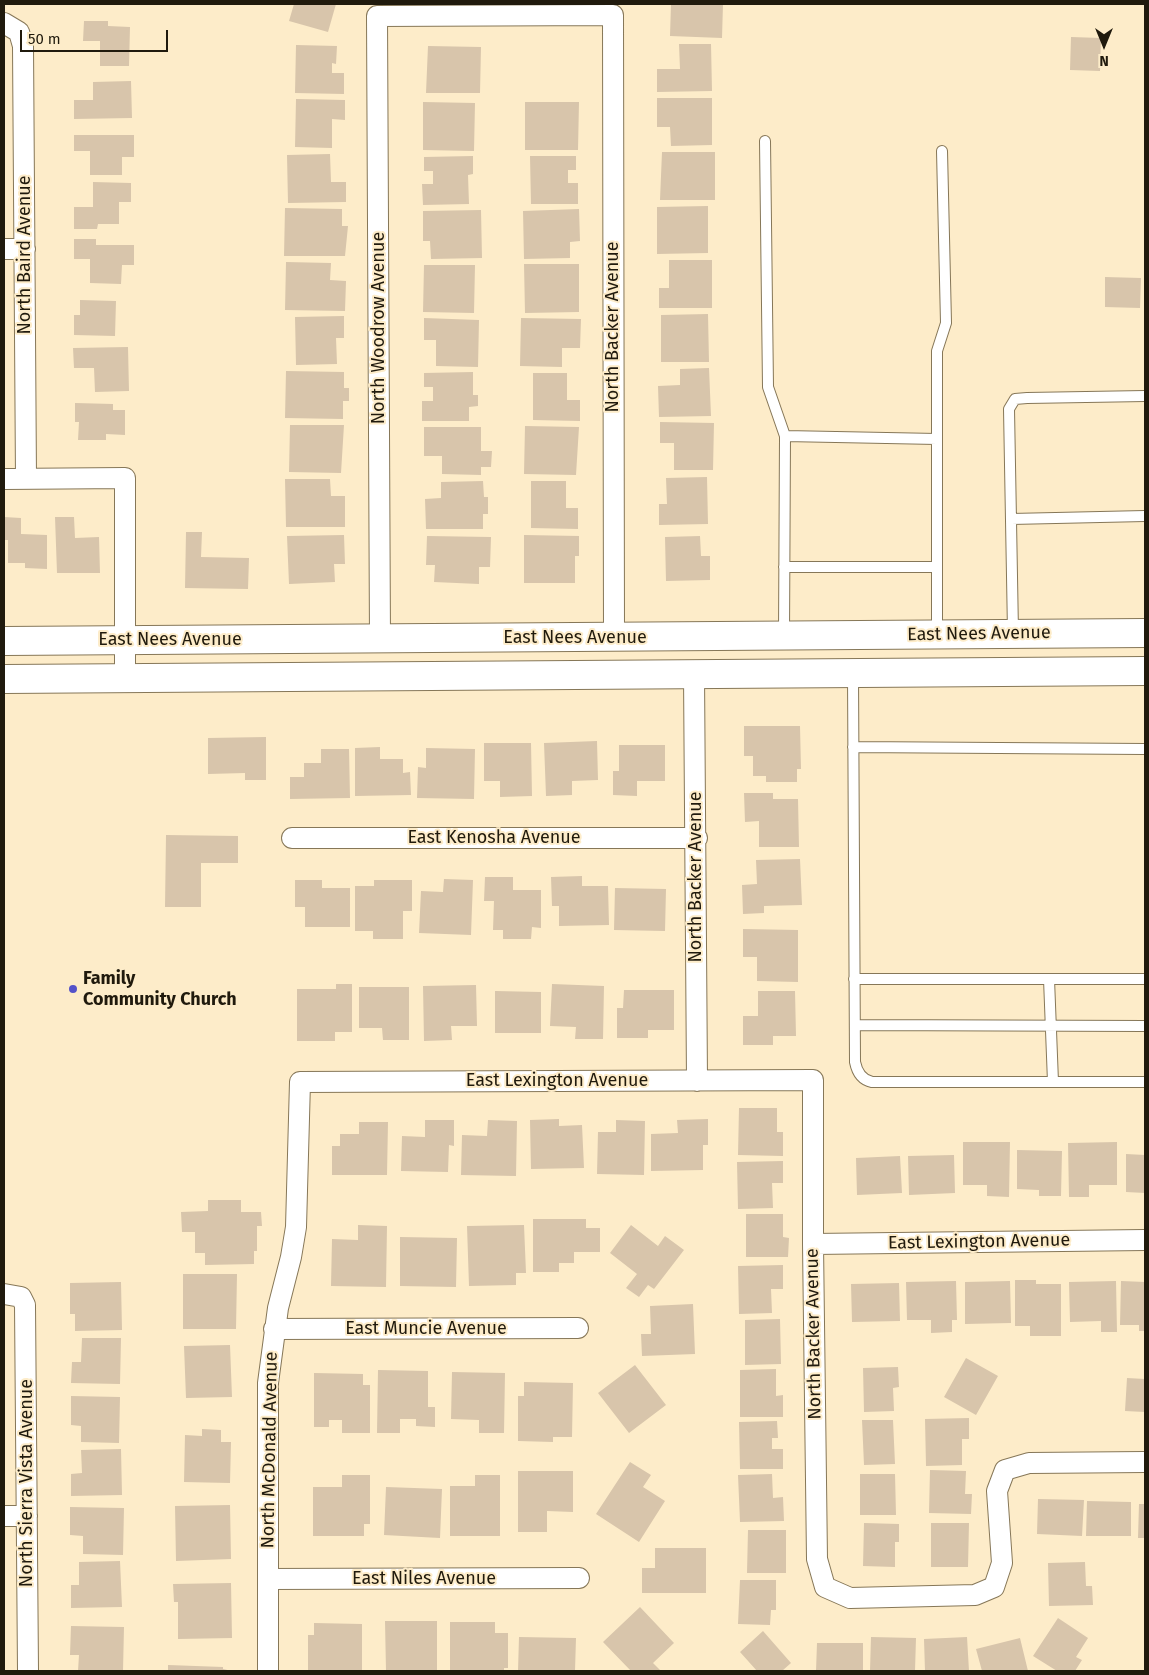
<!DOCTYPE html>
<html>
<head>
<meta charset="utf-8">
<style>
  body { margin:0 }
  #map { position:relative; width:1149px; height:1675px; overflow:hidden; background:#fdecc9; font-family:"Fira Sans",sans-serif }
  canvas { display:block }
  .frame { position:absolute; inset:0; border:5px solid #201a0d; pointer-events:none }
  .north { position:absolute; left:1079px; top:20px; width:50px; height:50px; -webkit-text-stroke:4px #fdecc9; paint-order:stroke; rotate:180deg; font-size:14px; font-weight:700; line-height:20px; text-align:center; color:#201a0d }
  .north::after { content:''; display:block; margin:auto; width:18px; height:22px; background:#201a0d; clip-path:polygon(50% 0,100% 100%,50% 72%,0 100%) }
  .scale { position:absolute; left:20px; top:30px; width:148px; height:22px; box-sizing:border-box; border:2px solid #201a0d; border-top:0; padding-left:6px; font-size:15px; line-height:18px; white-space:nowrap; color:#201a0d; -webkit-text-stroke:4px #fdecc9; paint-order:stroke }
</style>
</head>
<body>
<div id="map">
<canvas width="1149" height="1675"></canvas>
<div class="frame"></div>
<div class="north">N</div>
<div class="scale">50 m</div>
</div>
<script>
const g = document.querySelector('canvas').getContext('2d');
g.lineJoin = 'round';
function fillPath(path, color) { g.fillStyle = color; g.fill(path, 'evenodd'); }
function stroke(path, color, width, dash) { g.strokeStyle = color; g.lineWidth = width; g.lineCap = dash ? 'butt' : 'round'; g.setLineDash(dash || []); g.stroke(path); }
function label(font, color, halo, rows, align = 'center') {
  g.font = font + ' "Fira Sans",sans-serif'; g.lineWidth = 4; g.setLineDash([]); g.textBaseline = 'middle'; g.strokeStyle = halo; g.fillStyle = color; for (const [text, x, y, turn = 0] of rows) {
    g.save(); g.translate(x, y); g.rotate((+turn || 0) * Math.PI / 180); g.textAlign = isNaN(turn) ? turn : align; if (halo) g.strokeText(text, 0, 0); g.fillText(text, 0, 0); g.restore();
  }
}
fillPath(new Path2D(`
  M294,4H336L328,32L289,21Z
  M671,4H723L722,38L670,36Z
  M84,21H108V26L130,27L129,66H100V41H83Z
  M1071,37L1101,38L1100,71L1070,70Z
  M679,44H711L712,91L657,92V69H680Z
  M296,45L337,46L336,64L332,63V73H344V94L295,93Z
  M428,46L481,47L480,93H426Z
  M131,81L132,118L74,119V100H93V82Z
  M657,98H712V145L671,146L670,127H657Z
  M296,99L345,100V120L332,119V148L295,147Z
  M423,102L475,103L474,151L423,150Z
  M525,102H579L578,150H525Z
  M74,135H134V157H122V175H90V151H74Z
  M662,152H715V200H660Z
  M330,154L331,182H346V202L288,203L287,155Z
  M473,156V174L468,175L469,204L423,205L422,184H433V171H424V157Z
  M530,156H576V170H568V183H578V204H531Z
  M93,182L131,183V202H119V224H98L97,229H74V207H93Z
  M708,206V253L657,254V207Z
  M285,208L342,209V226H348L345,256H284Z
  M579,209L580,241L570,242V258L524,259L523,211Z
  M481,210L482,258L431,259L430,241H423V211Z
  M74,239H96V245H134V265H122L121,284L90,283V259H74Z
  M669,260H712V308H659V288H669Z
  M286,262L331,263L330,280L346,281L345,311L285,310Z
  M524,264H579V312L525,313Z
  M424,265H475L474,313L423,312Z
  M1105,277L1141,278L1140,308L1105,307Z
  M80,300L116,301L115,336L74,335V315H80Z
  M708,314L709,362H661V315Z
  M344,316V338H336L337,364L296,365L295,317Z
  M424,318L479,320L478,367L436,366V340H424Z
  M521,318L581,319L580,348H562V367L520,366Z
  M128,347L129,391L95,392L94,368H74L73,348Z
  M709,368L711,416L659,417L658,386L680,385V369Z
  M286,371L344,372V388H349V401H343V419L285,418Z
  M473,372V395H478V406L469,407V421H422V401H433V387H424V373Z
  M533,373H567V400H580V421L533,420Z
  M75,403L113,404V410H125V435L106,434V440H78L79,422H75Z
  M660,422L714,423L713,470H674V443H660Z
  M290,425H344L341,473L289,472Z
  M525,426L579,427L576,475L524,474Z
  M424,427H481V451H492L491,467H481V475L442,474V456H424Z
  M707,477L708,524L659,525V504H667L666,478Z
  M285,479H330L331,496H345V527H286Z
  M483,481L484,497H488V514H483V529H426L425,499L441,498V482Z
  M531,481H566V508H578V529L531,528Z
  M4,517L21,518V534L47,535V569L25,568V563H8V540H4Z
  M55,517H74L75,538L99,537L100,573H57Z
  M186,532H202L201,557L249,558L248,589L185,588Z
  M344,535L345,564H334L335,582L289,584L287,536Z
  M524,535L579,536V556H575V583H524Z
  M427,536L491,537L490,567H479V584L434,582L435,565H426Z
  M700,536L701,556H710V580L666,581L665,537Z
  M744,726H800L801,769H797V782H766V776H753V756H744Z
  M266,737V780H245V773L208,774V738Z
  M597,741L598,780L572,781V795L546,796L544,743Z
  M484,743H531L532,796L500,797V781H484Z
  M619,745H665V781H637V796L613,795V771H619Z
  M380,747V759H403V773L410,772L411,795L355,796V748Z
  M426,748L475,749L474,799L417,798L418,767L426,768Z
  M321,749H349L350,798L290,799V777H304V763H321Z
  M744,793H773V799H798L799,847H759V821L745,822Z
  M166,835L238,836V863H201V907H165Z
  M800,859L802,905L764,906V913L743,914L742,885L757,884L756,860Z
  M582,876V886H608L609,925L559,926V906H552L551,877Z
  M485,877H513V890H541V928L532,927L531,939H503V930H493L494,901H484Z
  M444,879L473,880L471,935L419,933L421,891L443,892Z
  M295,880H322V888H350V927H305V907H295Z
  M374,880H412V911H403V939H373V931H355V886H374Z
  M615,888L666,889L665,931L614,930Z
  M743,929L798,930V982L757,981V957H743Z
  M336,984H352V1032H335V1041H297V989H336Z
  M552,984L604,986L603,1039H575L576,1027L550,1026Z
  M476,985L477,1026H451L452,1040L424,1041L423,986Z
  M359,987H409V1040H383L382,1028H359Z
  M624,990H674V1030H648V1038H617V1008H623Z
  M495,991L541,992V1033H495Z
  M758,991H795L796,1036H773V1045H743V1016H758Z
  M739,1108H777V1132H783V1156L738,1155Z
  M559,1119V1126L582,1125L584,1168L531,1169L530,1120Z
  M708,1119V1145H703V1170L651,1171V1134L678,1133L677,1120Z
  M425,1120H454V1146L449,1145L448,1172L401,1171L402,1136L425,1137Z
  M488,1120L517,1121L516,1176L461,1175L462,1135L487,1136Z
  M616,1120L645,1121L644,1175L597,1174L598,1132H616Z
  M359,1122H388L387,1175H332V1146H340V1134H359Z
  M963,1142H1010L1009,1197L987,1196V1185H963Z
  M1117,1142V1185H1089V1197H1069L1068,1143Z
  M1017,1150L1062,1151L1061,1196H1039V1190L1017,1189Z
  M1126,1154L1145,1155V1193L1126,1192Z
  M954,1155L955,1193L909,1195L908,1156Z
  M900,1156L902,1193L857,1195L856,1158Z
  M783,1161V1183H772L773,1208L738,1209L737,1162Z
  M208,1200H241V1212H261L262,1226H257V1251H254V1264L205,1265V1253H195V1232H182L181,1212L208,1211Z
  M746,1214H783V1237L789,1238L788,1257H746Z
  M533,1219H586V1228H600V1252H574V1263H559V1272H533Z
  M358,1225L387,1226L386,1287L331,1286L332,1239L358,1240Z
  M524,1225L526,1273H516V1285L469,1286L467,1226Z
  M631,1225L658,1246L665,1236L684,1250L654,1289L648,1285L639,1297L626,1288L637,1274L610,1253Z
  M400,1237L457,1238L456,1287L400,1286Z
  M783,1265V1289H771L772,1313L739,1314L738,1266Z
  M183,1274H237L236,1329H183Z
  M1015,1280H1036V1284H1061V1336H1030V1326H1015Z
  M956,1281L957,1320H952V1332L931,1333V1320H907L906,1282Z
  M1010,1281L1011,1323L965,1324V1282Z
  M1116,1281L1117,1332H1101V1321L1070,1322L1069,1282Z
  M1121,1281L1145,1282V1331H1139V1325H1120Z
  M121,1282L122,1330L75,1331V1314H70V1283Z
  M899,1283L900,1321L852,1322L851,1284Z
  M693,1304L695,1354L642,1356L641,1334H651L650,1306Z
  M780,1319L781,1364L745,1365V1320Z
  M82,1338H121L120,1384L71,1383L72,1362H81Z
  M230,1345L232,1397L186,1398L184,1346Z
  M966,1358L998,1376L976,1415L944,1397Z
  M635,1365L666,1405L629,1433L598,1393Z
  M898,1367L899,1387L893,1388L894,1411L864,1412L863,1368Z
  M776,1369V1396L783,1395V1417H740V1370Z
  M378,1370L428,1371V1407H435V1427L416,1426V1419H400V1433H377Z
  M452,1372L505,1373L504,1433H479V1420L451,1419Z
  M314,1373L363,1374V1385H370V1433H342V1420H329V1427H314Z
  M1127,1378L1145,1379V1412L1125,1411Z
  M524,1382L573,1383L572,1437H553V1442L518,1441V1396H524Z
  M71,1396L120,1397L119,1443L81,1442V1426L71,1425Z
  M969,1418V1439H962V1465L926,1466L925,1419Z
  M862,1420H893L895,1464L864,1465Z
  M777,1421L778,1438H772V1449H783V1469H740L739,1422Z
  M202,1429L221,1430V1442H231L230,1483L184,1482L185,1435L202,1436Z
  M121,1449L122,1495L71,1496V1474L82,1473L81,1450Z
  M630,1462L651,1475L643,1487L665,1501L639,1542L596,1514Z
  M930,1470L966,1471L965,1494H972L971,1514L929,1513Z
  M518,1471H573V1512L547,1511V1532H518Z
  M772,1474L773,1498L783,1497L784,1521L740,1522L738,1475Z
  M860,1474H895L896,1515H860Z
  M342,1475H370V1524H364V1536H313V1487H342Z
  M475,1475H500V1536H450V1486H475Z
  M386,1487L442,1489L440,1538L384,1535Z
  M1038,1499L1084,1500L1082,1536L1037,1534Z
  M1087,1501L1131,1502V1536H1086Z
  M1139,1504H1145V1538H1138Z
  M230,1505L231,1559L176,1561L175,1506Z
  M70,1507L124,1508L123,1555L83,1554V1536L70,1535Z
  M864,1523L899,1524V1542H895V1567L863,1566Z
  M931,1523H969L968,1567H931Z
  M748,1530H786V1573H747Z
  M655,1548H706V1593H642V1568H655Z
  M120,1561L122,1607L71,1608V1585H79V1562Z
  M1085,1562L1086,1586H1092L1093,1605L1049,1606L1048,1563Z
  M740,1580H776V1610H771L770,1625L738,1624Z
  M231,1583L232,1638L178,1639V1602H174L173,1584Z
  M640,1607L674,1643L653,1663L661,1671H631L603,1642Z
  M1058,1618L1088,1638L1076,1657L1082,1660L1075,1671H1057L1033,1656Z
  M385,1621H437V1671H386Z
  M450,1622H495V1633H508V1668H504V1671H450Z
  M314,1623L362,1624V1671H308V1635H314Z
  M71,1626L124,1627L123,1671H78L79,1655H70Z
  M763,1631L791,1663L782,1671H757L740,1652Z
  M519,1637L576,1638L575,1671H518Z
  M871,1637L916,1638L915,1671H870Z
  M967,1637L969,1671H925L924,1639Z
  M1020,1638L1028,1671H982L976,1649Z
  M817,1643H863V1671H816Z
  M168,1665L223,1667V1669L232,1671H168Z`), '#d8c5ab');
const service = new Path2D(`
  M765,141L768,387L785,436
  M1011,519L1145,516
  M784,567H937
  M1013,632L1009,409L1015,399L1027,398L1145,396
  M937,634V351L946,323L942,151
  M784,635L785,436L937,439
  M853,675L855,1062C857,1072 862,1080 872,1082H1145
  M853,747L1145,749
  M854,979H1145
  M1049,979L1053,1082
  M855,1025L1145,1026`);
const minor = new Path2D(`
  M4,23L19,32L23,46L26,479
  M4,249H25
  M4,479L125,478V678
  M380,639L377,16L613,15L614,638
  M694,674L697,1081
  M292,838H697
  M813,1244L1145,1240
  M4,1294L21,1297L25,1305L28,1671
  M274,1329L578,1328
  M4,1516H27
  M268,1579L579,1578
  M268,1671V1383L278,1308L291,1257L296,1227L300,1082L813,1080V1244L817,1559L825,1587L850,1598L975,1595L994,1587L1002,1563L997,1491L1005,1470L1029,1463L1145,1462`);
const secondary = new Path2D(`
  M4,641L1145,633
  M4,679L1145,671`);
stroke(service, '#867758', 12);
stroke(minor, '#867758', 22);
stroke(secondary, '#867758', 30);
stroke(service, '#fff', 10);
stroke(minor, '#fff', 20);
stroke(secondary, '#fff', 28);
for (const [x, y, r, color] of [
  [73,989,5,"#5452c9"]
]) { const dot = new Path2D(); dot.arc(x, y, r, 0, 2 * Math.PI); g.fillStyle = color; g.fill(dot); stroke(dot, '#fdecc9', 2); }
label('18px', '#201a0d', '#fdecc9', [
  ["North Baird Avenue",25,255,-90],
  ["North Backer Avenue",613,327,-90],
  ["North Woodrow Avenue",379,328,-90],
  ["East Nees Avenue",979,634,-1],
  ["East Nees Avenue",575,638],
  ["East Nees Avenue",170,640],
  ["East Kenosha Avenue",494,838],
  ["North Backer Avenue",696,877,-90],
  ["East Lexington Avenue",557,1081],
  ["East Lexington Avenue",979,1242,-1],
  ["East Muncie Avenue",426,1329],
  ["North Backer Avenue",814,1334,-91],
  ["North McDonald Avenue",270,1450,-89],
  ["North Sierra Vista Avenue",27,1483,-90],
  ["East Niles Avenue",424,1579]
]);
label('bold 18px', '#201a0d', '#fdecc9', [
  ["Family",83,979],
  ["Community Church",83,1000]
], 'left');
</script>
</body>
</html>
